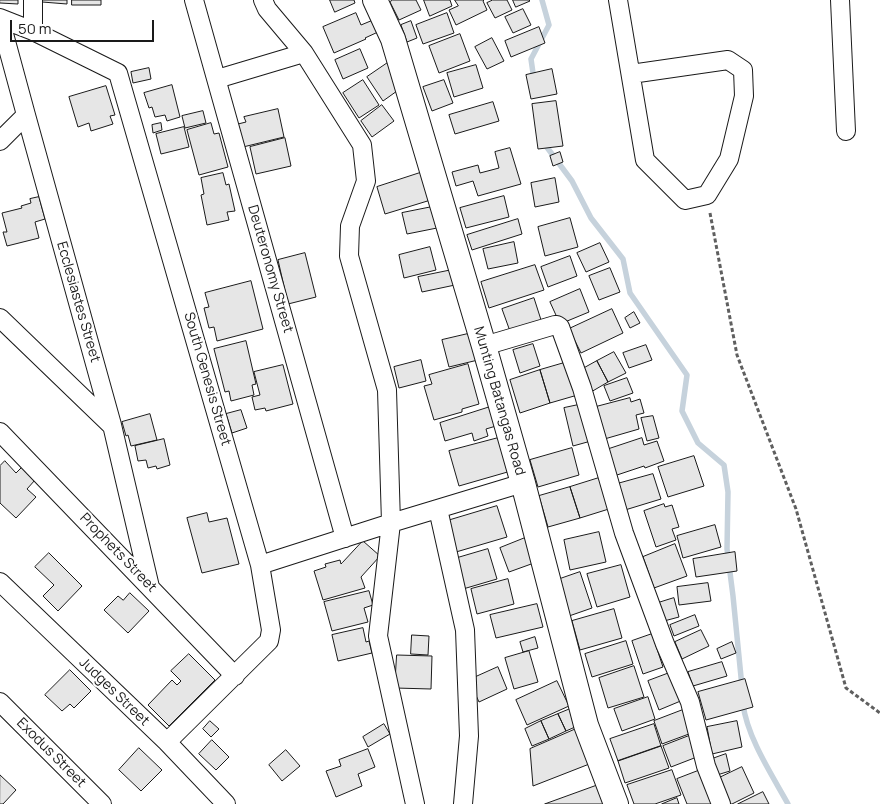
<!DOCTYPE html>
<html>
<head>
<meta charset="utf-8">
<style>
  body { margin:0 }
  #map { position:relative; width:880px; height:804px; overflow:hidden; background:#fff; font-family:Manrope,sans-serif }
  canvas { display:block }
  .scale { position:absolute; left:10px; top:20px; width:144px; height:22px; box-sizing:border-box; border:2px solid #1a1a1a; border-top:0; padding-left:6px; font-size:15px; line-height:18px; white-space:nowrap; color:#1a1a1a; -webkit-text-stroke:4px #fff; paint-order:stroke }
</style>
</head>
<body>
<div id="map">
<canvas width="880" height="804"></canvas>
<div class="scale">50 m</div>
</div>
<script>
const g = document.querySelector('canvas').getContext('2d');
g.lineJoin = 'round';
function stroke(path, color, width, dash) { g.strokeStyle = color; g.lineWidth = width; g.lineCap = dash ? 'butt' : 'round'; g.setLineDash(dash || []); g.stroke(path); }
function fillPath(path, color) { g.fillStyle = color; g.fill(path, 'evenodd'); }
function label(font, color, halo, rows, align = 'center') {
  g.font = font + ' Manrope,sans-serif'; g.lineWidth = 4; g.setLineDash([]); g.textBaseline = 'middle'; g.strokeStyle = halo; g.fillStyle = color; for (const [text, x, y, turn = 0] of rows) {
    g.save(); g.translate(x, y); g.rotate((+turn || 0) * Math.PI / 180); g.textAlign = isNaN(turn) ? turn : align; if (halo) g.strokeText(text, 0, 0); g.fillText(text, 0, 0); g.restore();
  }
}
stroke(new Path2D(`
  M534,80L531,59L549,25L542,0
  M545,141L546,146L572,181L591,218L623,259L630,293L687,375L682,411L698,443L724,465L728,492L727,549L733,596L742,687
  M743,704C747,737 772,775 788,804`), '#c6d2dc', 5.5);
const building = new Path2D(`
  M0,0H18V4L0,3Z
  M42,0H67V4L42,2Z
  M72,0H101V5H72Z
  M330,0H354L355,3L335,12Z
  M393,0H416L421,10L399,20L390,2Z
  M424,0H450L452,6L430,16Z
  M455,0H484L483,1L487,10L456,25L449,10L458,6Z
  M493,0H507L512,10L495,18L487,3Z
  M513,0H529L530,1L516,7Z
  M523,9L531,25L513,33L505,17Z
  M356,13L361,25L373,20L378,32L365,38L366,39L334,53L323,27Z
  M447,13L454,33L423,44L416,25Z
  M411,21L417,38L407,42L401,25Z
  M539,27L545,43L511,57L505,41Z
  M460,34L470,61L439,73L429,46Z
  M492,38L504,61L487,69L475,47Z
  M360,49L368,68L343,79L335,60Z
  M389,62L404,86L383,101L367,77Z
  M476,65L483,88L454,97L447,73Z
  M149,68L151,79L133,83L131,72Z
  M552,69L557,94L531,99L526,75Z
  M363,80L379,105L359,118L343,93Z
  M444,80L453,103L432,111L423,87Z
  M172,85L180,117L167,121L165,115L155,117L152,107L149,108L144,93Z
  M106,86L115,115L110,116L113,124L91,131L89,123L78,127L69,97Z
  M556,101L563,146L538,149L532,104Z
  M493,102L499,121L455,134L449,115Z
  M382,105L394,121L372,137L361,121Z
  M278,109L284,137L243,147L238,124L246,122L244,117Z
  M203,111L206,123L185,128L182,116Z
  M161,123L162,130L153,133L152,125Z
  M211,123L214,134L219,133L228,167L199,175L187,130Z
  M184,127L189,147L161,154L156,134Z
  M285,138L291,166L256,174L250,147Z
  M510,148L521,184L478,196L473,181L456,186L452,172L478,165L480,173L499,168L495,152Z
  M560,152L563,162L553,166L550,156Z
  M426,171L434,199L385,214L377,187Z
  M223,173L226,185L229,184L235,211L227,212L229,220L207,225L201,195L204,194L201,178Z
  M555,178L559,202L535,207L531,183Z
  M504,196L509,217L466,228L460,208Z
  M39,197L45,219L35,222L39,238L7,246L3,232H7L2,213L22,208L21,206L31,203L30,199Z
  M437,206L442,227L407,234L402,213Z
  M570,218L578,247L545,256L538,227Z
  M518,219L522,234L472,250L467,235Z
  M514,242L518,263L488,269L483,249Z
  M600,243L609,262L586,272L577,253Z
  M430,247L436,270L404,278L399,255Z
  M305,253L316,297L288,304L278,260Z
  M570,256L577,276L548,287L541,267Z
  M535,265L544,290L489,308L481,282Z
  M610,268L620,292L599,300L589,276Z
  M452,270L455,285L422,292L418,277Z
  M251,281L263,329L217,341L214,327L209,328L204,308L209,307L205,293Z
  M580,289L589,312L560,324L550,302Z
  M534,298L542,323L511,334L502,309Z
  M612,309L623,333L581,353L569,329Z
  M634,312L640,323L630,328L625,318Z
  M472,333L478,360L449,367L442,340Z
  M246,341L256,384L252,385L254,395L231,401L229,391L225,392L214,349Z
  M533,344L540,366L520,373L513,350Z
  M646,345L652,360L629,368L623,353Z
  M614,352L626,373L608,382L597,361Z
  M421,360L426,381L399,388L394,367Z
  M571,361L581,394L550,403L540,370Z
  M597,361L608,382L591,392L579,371Z
  M468,364L479,404L462,409V412L434,420L424,386L432,384L429,375Z
  M283,365L293,404L266,411L265,408L255,410L252,397L260,395L254,372Z
  M540,370L550,403L520,413L510,380Z
  M627,378L633,393L610,401L604,386Z
  M630,398L631,402L640,399L644,413L636,415L639,429L601,440L592,408Z
  M583,404L591,441L573,446L564,408Z
  M490,407L496,426L486,429L488,436L474,441L472,433L445,441L440,423Z
  M241,410L247,428L232,433L226,414Z
  M150,414L157,440L131,446L128,435L126,436L122,422Z
  M653,416L659,438L647,441L641,418Z
  M502,437L511,471L459,486L449,451Z
  M642,438L644,445L657,441L664,461L645,468L644,466L614,476L606,450Z
  M164,439L170,465L157,469L156,466L148,468L146,460L138,461L135,446Z
  M572,448L579,475L538,487L530,460Z
  M694,456L704,486L668,497L658,467Z
  M5,461L16,473L22,467L35,480L27,489L36,497L16,518L0,503V466Z
  M653,474L661,499L625,510L617,484Z
  M602,477L612,508L580,518L570,487Z
  M570,487L580,518L548,527L539,496Z
  M664,504L665,507L672,505L679,527L672,529L676,540L656,547L644,511Z
  M497,506L507,537L456,552L447,521Z
  M207,513L209,522L227,518L239,564L202,573L187,518Z
  M715,525L721,547L683,558L677,536Z
  M599,532L606,562L570,570L564,540Z
  M525,538L534,563L509,572L500,548Z
  M363,541L380,556L361,577L365,588L323,600L314,571L326,567L325,564L340,560L341,564L342,563Z
  M675,544L687,576L654,588L643,557Z
  M488,549L497,579L463,589L454,559Z
  M735,552L737,571L696,577L693,559Z
  M49,553L82,586L58,611L43,596L54,585L35,567Z
  M621,565L630,597L597,607L587,574Z
  M580,572L592,608L569,616L557,580Z
  M508,579L514,604L477,614L471,589Z
  M708,583L711,601L679,605L677,587Z
  M369,591L373,605L364,608L368,622L332,631L324,602Z
  M130,593L149,611L128,633L104,610L118,596L123,600Z
  M674,598L679,617L664,621L658,603Z
  M537,604L543,627L496,638L490,615Z
  M614,609L622,638L580,650L572,621Z
  M695,615L699,626L674,636L670,625Z
  M363,628L366,642L369,641L372,653L338,661L332,635Z
  M701,630L709,646L682,659L675,642Z
  M652,634L663,667L643,674L632,641Z
  M412,635L429,636L428,655L411,654Z
  M535,637L538,648L523,652L520,642Z
  M626,641L633,664L592,677L585,654Z
  M732,642L736,653L721,659L717,649Z
  M529,651L538,682L514,689L505,658Z
  M189,654L215,680L169,726L148,705L172,680L177,685L181,681L171,671Z
  M397,655L432,656L431,689L395,688Z
  M722,662L727,676L693,686L688,672Z
  M634,666L644,697L608,708L599,678Z
  M498,667L507,689L479,702L469,680Z
  M70,670L91,691L74,708L70,704L62,711L45,695Z
  M672,672L683,700L659,710L648,681Z
  M745,679L753,707L706,720L698,692Z
  M557,681L569,706L527,725L516,700Z
  M648,697L655,719L622,731L614,709Z
  M575,707L582,724L566,731L558,714Z
  M688,708L697,731L662,744L654,721Z
  M558,714L566,731L549,739L541,721Z
  M210,721L219,729L211,737L203,729Z
  M541,721L549,739L532,746L525,729Z
  M737,721L742,747L712,754L707,727Z
  M384,724L390,734L368,747L363,737Z
  M654,724L661,746L618,761L610,739Z
  M583,726L597,761L533,786L530,749Z
  M694,734L702,755L671,767L663,746Z
  M212,740L229,757L216,770L199,754Z
  M661,746L669,768L625,783L618,761Z
  M139,748L162,770L141,791L119,770Z
  M368,749L375,767L358,774L362,786L336,797L326,771L341,766L339,760Z
  M286,750L300,766L282,781L269,765Z
  M726,754L730,771L717,775L712,759Z
  M742,767L754,793L732,804H729L717,779Z
  M703,769L716,802L711,804H687L677,779Z
  M672,770L681,795L655,804H634L627,785Z
  M0,775L16,790L3,804H0Z
  M601,784L608,804H545Z
  M763,792L769,804H738Z
  M677,798L679,804H662Z`);
fillPath(building, '#e6e6e6');
stroke(building, '#1a1a1a', 1);
const street = new Path2D(`
  M194,0L345,538
  M618,0L645,160L685,200L707,195L729,159L744,96L743,70L728,60L631,74
  M840,0L846,131
  M0,18L33,31L118,73L260,565L271,630L269,641L167,742
  M0,19L26,115L112,425L150,587
  M33,31V0
  M304,53L362,145L366,181L350,226L349,256L387,390L391,523L378,636L415,804
  M217,79L304,53L267,9L263,0
  M0,141L26,115
  M0,318L111,425
  M484,346L555,325H557L560,327L582,388L624,533L665,644L690,702L706,766L721,804
  M0,432L235,676
  M438,509L465,630L469,736L463,804
  M260,565L391,523L523,483
  M0,582L167,742L226,804
  M0,702L102,804`);
const secondary = new Path2D(`
  M375,0L393,39L484,346L523,483L586,725L616,804`);
stroke(street, '#1a1a1a', 20);
stroke(secondary, '#1a1a1a', 26);
stroke(new Path2D(`
  M710,213L737,355L796,509L846,688L880,713`), '#5f5f5f', 3, [4, 2.5]);
stroke(street, '#fff', 18);
stroke(secondary, '#fff', 24);
label('14px', '#1a1a1a', '#fff', [
  ["Deuteronomy Street",270,269,74],
  ["Ecclesiastes Street",78,302,74],
  ["South Genesis Street",207,379,74],
  ["Munting Batangas Road",499,401,74],
  ["Prophets Street",118,553,46],
  ["Judges Street",114,692,44],
  ["Exodus Street",51,753,45]
]);
</script>
</body>
</html>
